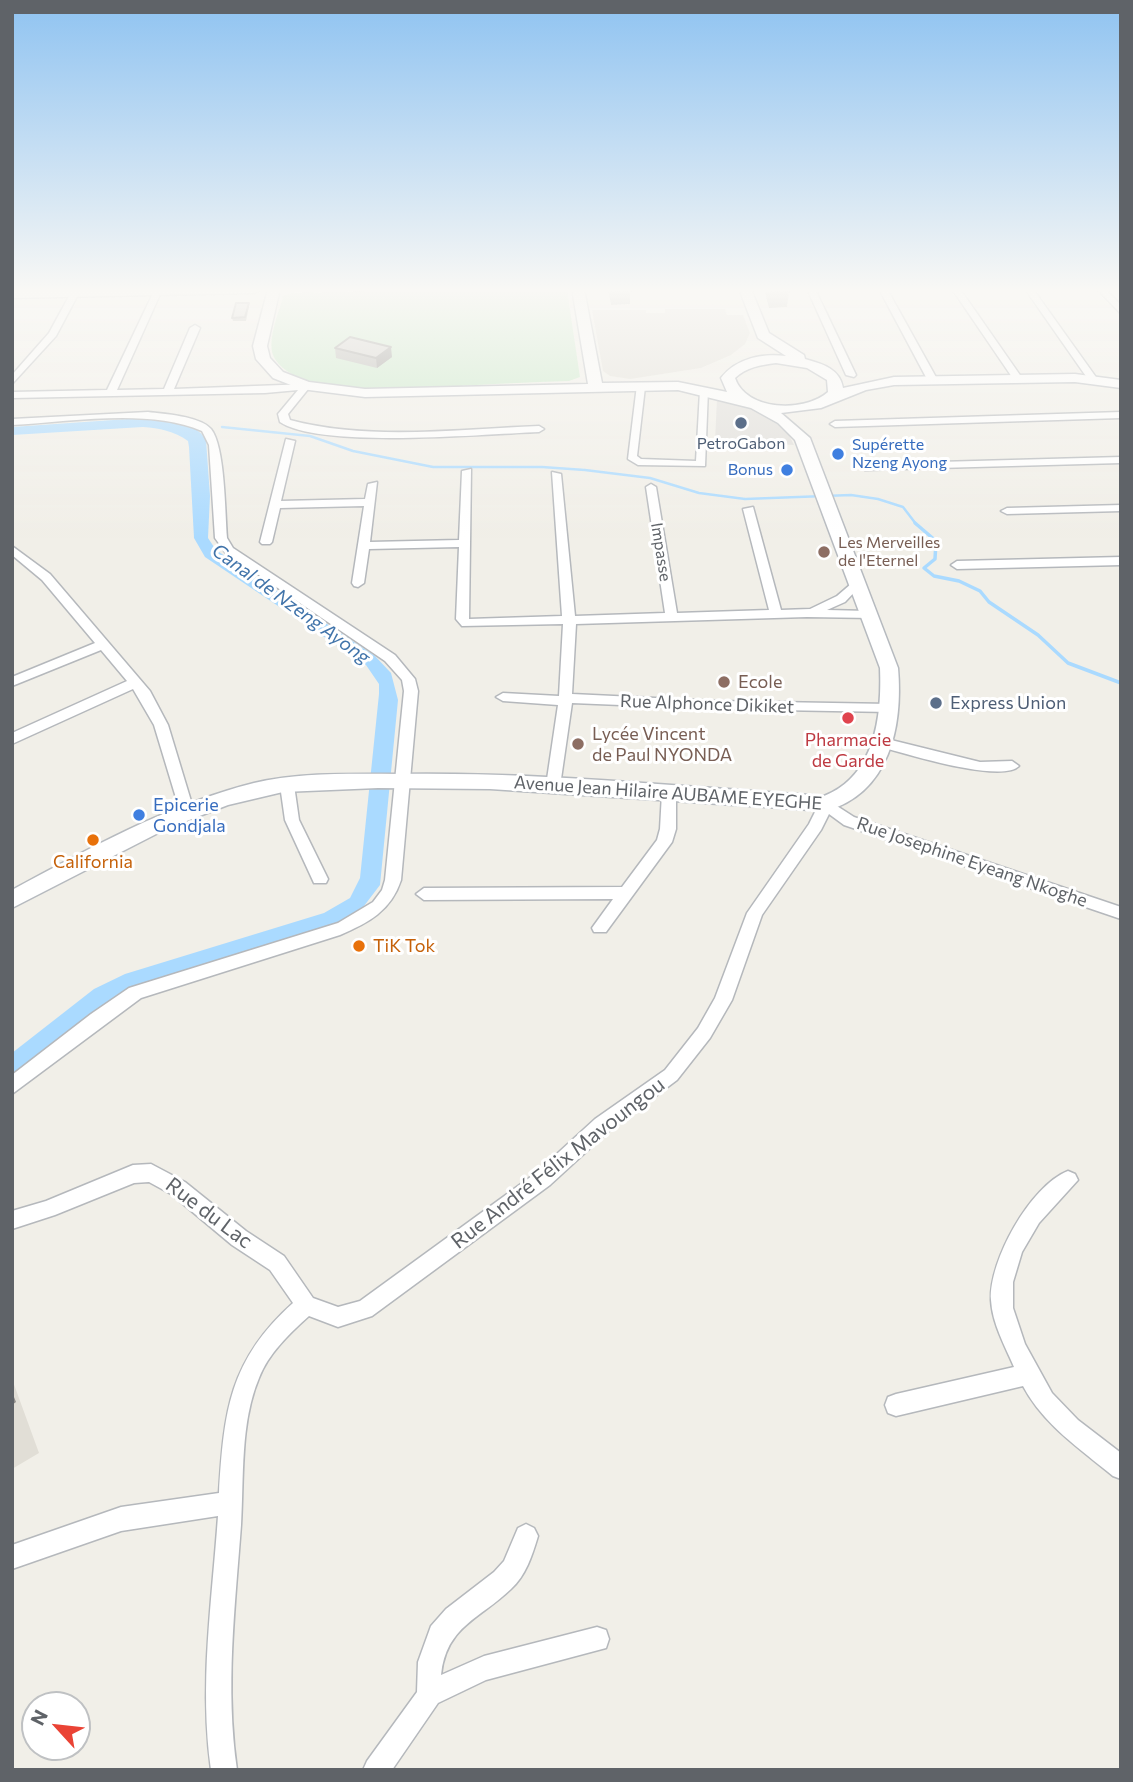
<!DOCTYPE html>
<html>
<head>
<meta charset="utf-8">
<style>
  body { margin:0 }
  #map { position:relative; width:1133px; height:1782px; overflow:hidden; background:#f1efe8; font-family:Commissioner,sans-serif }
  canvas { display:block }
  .frame { position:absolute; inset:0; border:14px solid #5f6368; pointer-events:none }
  .north { position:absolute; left:21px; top:1691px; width:70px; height:70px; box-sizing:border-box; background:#fff; border:2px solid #bfc1c3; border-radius:50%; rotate:297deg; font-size:19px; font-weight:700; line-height:28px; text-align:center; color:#5f6368 }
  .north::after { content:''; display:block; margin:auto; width:24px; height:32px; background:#ea4335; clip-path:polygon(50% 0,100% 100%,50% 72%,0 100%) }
</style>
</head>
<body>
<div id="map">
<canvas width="1133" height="1782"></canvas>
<div class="frame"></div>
<div class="north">N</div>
</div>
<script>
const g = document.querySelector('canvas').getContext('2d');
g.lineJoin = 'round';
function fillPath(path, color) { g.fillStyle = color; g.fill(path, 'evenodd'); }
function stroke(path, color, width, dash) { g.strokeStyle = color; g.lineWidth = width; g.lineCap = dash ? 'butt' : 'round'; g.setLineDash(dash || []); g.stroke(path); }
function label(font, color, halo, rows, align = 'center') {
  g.font = font + ' Commissioner,sans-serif'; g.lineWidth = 6; g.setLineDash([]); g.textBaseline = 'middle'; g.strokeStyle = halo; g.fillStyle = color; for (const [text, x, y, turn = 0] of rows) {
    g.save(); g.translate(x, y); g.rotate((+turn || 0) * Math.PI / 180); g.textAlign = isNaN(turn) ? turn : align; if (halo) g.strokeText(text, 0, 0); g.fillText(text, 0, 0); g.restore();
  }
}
fillPath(new Path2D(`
  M717,398L746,406L773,420L789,435L794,445L715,441Z`), '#e0deda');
fillPath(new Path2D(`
  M665,309H725L727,315H743L750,333L745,344L731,355L701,368L630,379L610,376L603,371L592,310H646V313H665Z
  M12,1379L39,1453L12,1469Z`), '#e1ded6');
fillPath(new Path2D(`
  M455,289L567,290L580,377L569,381C538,382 507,383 477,385C430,387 304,404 275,359C265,343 279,313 283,296L291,293Z`), '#c5e8c5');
fillPath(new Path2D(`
  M142,418C163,419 195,420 206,440L210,496L208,538L216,550L375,656L391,673L398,700L380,885L364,906L348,919L302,936L135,988L12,1077V1053L94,989L125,974L324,913L350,898L360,878L379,694V684L366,665L205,557L194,538L189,447L188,441C174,431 159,428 143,427L12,435V427Z`), '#aadaff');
stroke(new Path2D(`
  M222,427L310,436L353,451L433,467H542L585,470L650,478L699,493L745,499L851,495L878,499L903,507L916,524`), '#aadaff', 2.5);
stroke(new Path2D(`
  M915,523L936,541L935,559L924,568L934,576L959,581L980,591L989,602L1038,635L1068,663L1121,683`), '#aadaff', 3.5);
const minor = new Path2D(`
  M73,289H81L56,336L12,384V375L49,333Z
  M155,289L162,290L117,390L164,389L190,328L195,325L200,328L174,389L309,384V388L288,414L290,420C368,441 458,429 539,426L544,429L539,432C485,434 320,449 280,422L278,414L298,390L265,393L12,398V392L107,390Z
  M807,289H815L856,375L854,377L846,375Z
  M879,289H887L937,379L935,381L927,379Z
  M952,289H960L1022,378L1020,380H1014Z
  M1025,289H1033L1098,380L1096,382H1090Z
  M1097,289H1105L1121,305V314Z
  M637,385L645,387L637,456L641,459L696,461L700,391L708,389L705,466L638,465L628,459Z
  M148,412C164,414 200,416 211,429C225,446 225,513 227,538L233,548L395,655L415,679L418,691L401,880C391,911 368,923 340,935L141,998L12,1094V1075L91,1014L129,988L338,923L373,902L382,890L385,880L404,691L402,680L385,661L225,552L215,538L209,445L202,431C148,408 71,422 12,425V419Z
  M1121,412V418L835,427L830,424L835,421Z
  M286,439L295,441L281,501L365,499L368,484L377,482L370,542L459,540L462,471L471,469L469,619L562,616L552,472L561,474L575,616L665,613L646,487L651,484L656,487L677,613L769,610L743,509L753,507L781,610L810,609L837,596L858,578L864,582L845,602L827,610L869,611L873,612V618L807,617L576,624L572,694L718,701L890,704L897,708L890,712L718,709L572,703L560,786L558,790H548L546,786L558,705L503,701L496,697L503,693L559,696L563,624L462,626L456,619L459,547L369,549L364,583L358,587L354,586L352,583L364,506L280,508L272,542L270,544H262L260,542Z
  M1121,457V463L865,470L860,467L865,464Z
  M1121,505V511L1007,514L1001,511L1007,508Z
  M12,546L50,574L150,691L168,725L194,811L192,815L187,816L180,811L154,725L133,689L12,744V733L127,681L101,650L12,686V677L95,643L42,580L12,555Z
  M1121,557V565L957,569L951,565L957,561Z
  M883,738L980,762L1012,761L1019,766C1002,784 903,753 878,746L876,743Z
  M287,780L294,785L299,820L328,879L326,883H314L285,820L280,785Z
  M669,788L676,793V829L672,842L606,932H594L592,928L613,899L424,900L416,894L424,888L622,887L657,840L660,829L662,793Z
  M826,799L854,817L1121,907V919L844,825L829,814L821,830L762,915L732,1000L710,1038L677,1080L609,1131L550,1185L372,1316L338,1327L309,1316C290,1333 268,1354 259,1378C240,1423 244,1477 241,1525C235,1608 225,1687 237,1770H211C199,1684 212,1602 218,1516L121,1531L12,1569V1545L121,1507L219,1493C224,1412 229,1360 293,1303L270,1270L232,1245L171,1194L149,1182L134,1183L55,1215L12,1229V1211L46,1201L133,1165L151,1164L185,1182L246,1231L284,1256L313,1298L338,1307L360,1301L536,1173L595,1119L665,1070L698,1028L715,998L747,913L809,824L821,800Z
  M1068,1171L1075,1174L1078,1180L1039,1223L1022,1252L1013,1282V1308L1025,1344L1052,1393L1078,1420L1121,1453V1479L1113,1476C1079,1448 1044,1425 1023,1386L896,1416L888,1413L885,1405L888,1397L896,1394L1014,1367C1005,1346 992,1323 991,1300C989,1261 1030,1186 1068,1171Z
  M526,1524L534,1528L538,1536C532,1556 526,1575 511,1589C480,1619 446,1626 441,1675L484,1656L597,1627L606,1630L609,1639L606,1648L486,1680L438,1703L392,1770H363L367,1761L417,1692L418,1662L431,1626L446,1609L494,1572L504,1561L518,1528Z`);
const secondary = new Path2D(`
  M87,289H261L255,293L12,298V290Z
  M268,289H280L267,346L270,358L283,372L309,382L365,389L588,384L572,289H584L602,383L678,382L727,392L721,378C736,358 763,353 786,356L758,338L739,289H751L769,333L804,355L805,359C823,364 840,369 843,388L894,377L1075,374L1121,380V388L1075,382L894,385L866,390L821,408L781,413L810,438L898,668C903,726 890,793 826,811L490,789L378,788L283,792L228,805L166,829L12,908V890C90,848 167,805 254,783C301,772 353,774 401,774C543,772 683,787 824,796C875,776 882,717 880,668L795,440L778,423L751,408L678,390L365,397L301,389L273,378L256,359L253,346ZM776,363L807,368L827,380L828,392C804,413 746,411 735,378C747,367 760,365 776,363Z`);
stroke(minor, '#b5b8bc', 3);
stroke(secondary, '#b6babf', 3);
fillPath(minor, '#fff');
fillPath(secondary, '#fff');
fillPath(new Path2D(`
  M608,289H630V304L611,305Z
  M764,289H788L789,292L787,307L769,308Z
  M249,306L246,321H233L232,318Z
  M335,348L392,357L377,368L336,358Z`), '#afaea9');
fillPath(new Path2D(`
  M391,347L392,357L377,368L376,358Z
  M12,1392L16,1402L12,1405Z`), '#8f8d8a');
const building = new Path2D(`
  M610,289H630L631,291L611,292Z
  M770,289H788L789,292H771Z
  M236,303H249L245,317L232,318Z
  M350,337L391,347L376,358L335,348Z`);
fillPath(building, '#cccac5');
stroke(building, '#8f8d8a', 2);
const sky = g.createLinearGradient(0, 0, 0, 538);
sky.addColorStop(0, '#8fc3f1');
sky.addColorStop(0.54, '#f9f8f5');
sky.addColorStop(1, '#f9f8f500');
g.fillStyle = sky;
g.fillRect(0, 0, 1133, 538);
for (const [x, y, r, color] of [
  [741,423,7,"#5c6f8a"],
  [838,454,7,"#3f7fe0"],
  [787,470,7,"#3f7fe0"],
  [824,552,7,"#8d6e63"],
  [724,682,7,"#8d6e63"],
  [936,703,7,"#5c6f8a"],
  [848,718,7,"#e0444e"],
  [578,744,7,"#8d6e63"],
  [139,815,7,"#3f7fe0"],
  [93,840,7,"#e8710a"],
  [359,946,7,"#e8710a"]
]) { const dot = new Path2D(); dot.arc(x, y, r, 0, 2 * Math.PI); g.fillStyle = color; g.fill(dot); stroke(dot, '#fff', 2.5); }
label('16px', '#4e5e75', '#fff', [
  ["PetroGabon",741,444]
]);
label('16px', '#366cbe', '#fff', [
  ["Supérette",852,445],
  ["Nzeng Ayong",852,463],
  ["Bonus",773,470,"right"]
], 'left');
label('16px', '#785e54', '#fff', [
  ["Les Merveilles",838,543],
  ["de l'Eternel",838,561]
], 'left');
label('16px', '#5f6368', '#fff', [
  ["Impasse",661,552,81]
]);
label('18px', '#785e54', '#fff', [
  ["Ecole",738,682],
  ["Lycée Vincent",592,734],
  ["de Paul NYONDA",592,755]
], 'left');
label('18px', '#4e5e75', '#fff', [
  ["Express Union",950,703]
], 'left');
label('18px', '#5f6368', '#fff', [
  ["Rue Alphonce Dikiket",707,704,2],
  ["Avenue Jean Hilaire AUBAME EYEGHE",668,793,4],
  ["Rue Josephine Eyeang Nkoghe",972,862,19]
]);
label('18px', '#be3a42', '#fff', [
  ["Pharmacie",848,740],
  ["de Garde",848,761]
]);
label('18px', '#366cbe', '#fff', [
  ["Epicerie",153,805],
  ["Gondjala",153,826]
], 'left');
label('18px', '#c56008', '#fff', [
  ["California",93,862],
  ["TiK Tok",373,946,"left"]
]);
label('italic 19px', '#4174aa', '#fff', [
  ["Canal de Nzeng Ayong",291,604,36]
]);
label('21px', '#5f6368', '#fff', [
  ["Rue André Félix Mavoungou",558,1163,-38],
  ["Rue du Lac",209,1213,37]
]);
</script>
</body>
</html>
